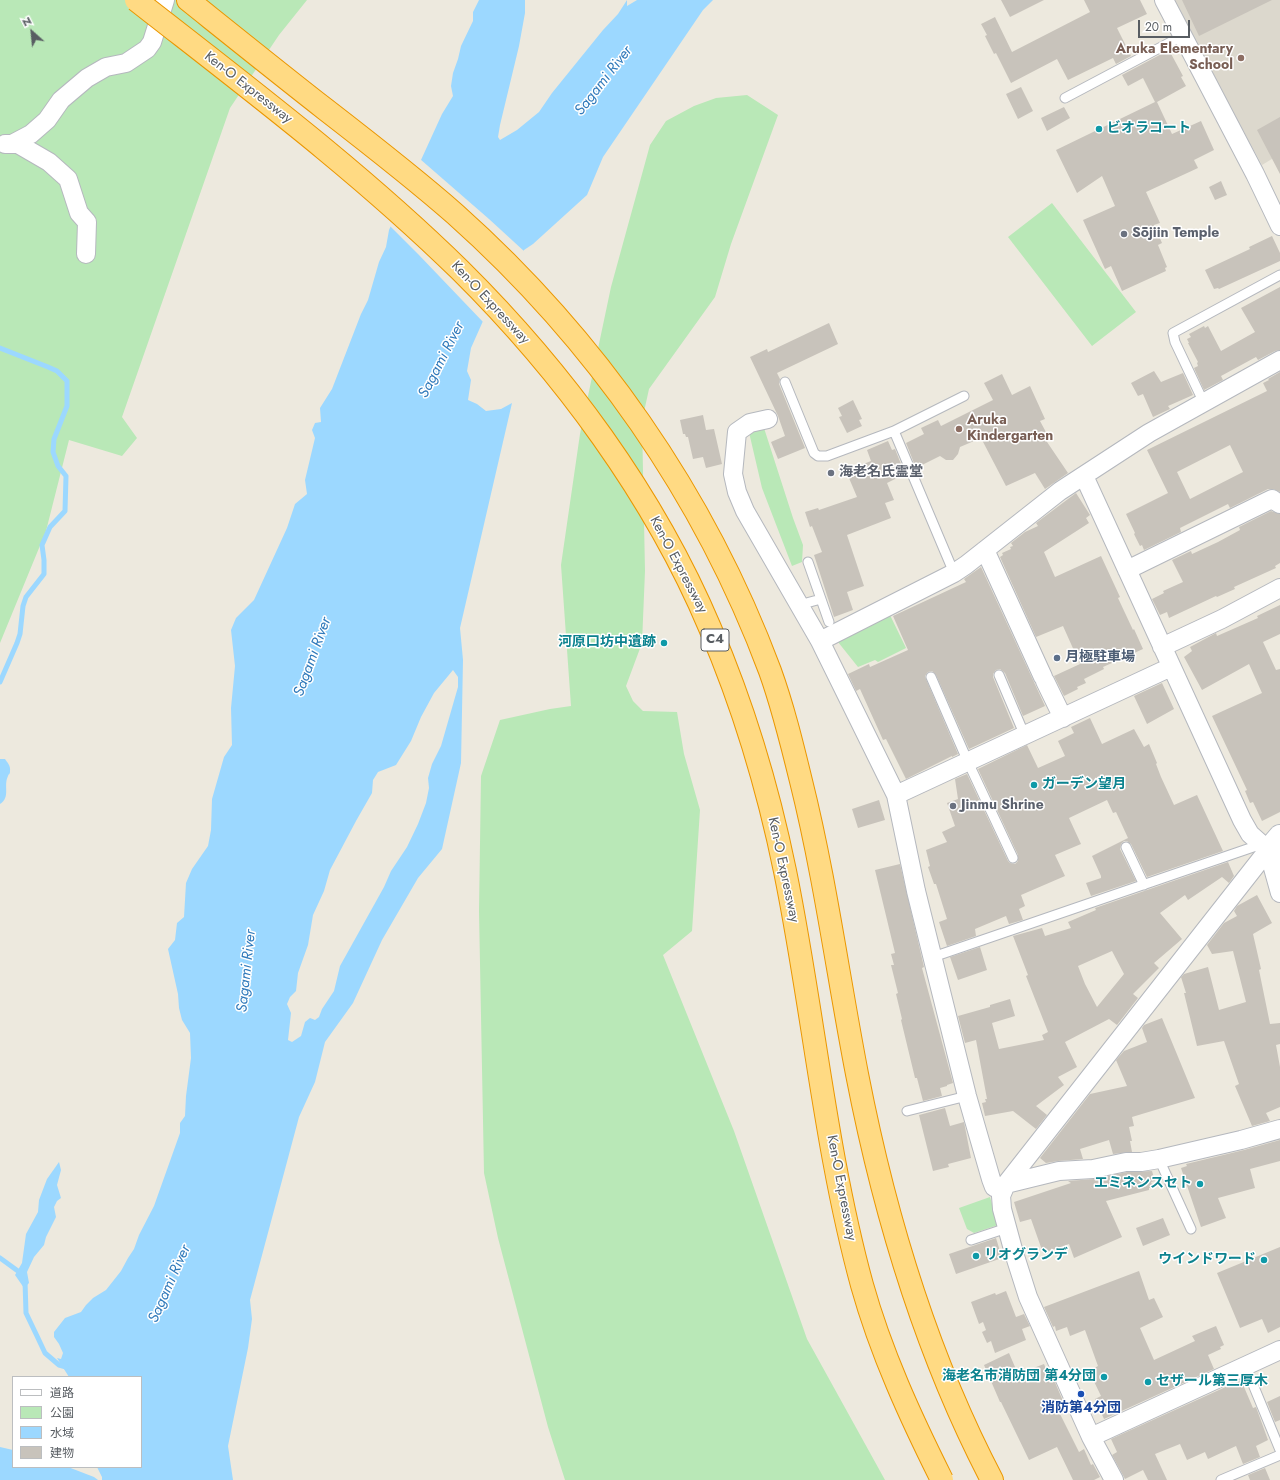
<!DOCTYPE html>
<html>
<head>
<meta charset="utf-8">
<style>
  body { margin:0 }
  #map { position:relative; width:1280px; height:1480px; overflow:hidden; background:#ede9de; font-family:Jost,"Noto Sans JP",sans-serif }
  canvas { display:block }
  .legend { position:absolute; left:12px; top:1376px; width:130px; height:92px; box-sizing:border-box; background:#fff; border:1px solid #bcbec0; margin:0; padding:5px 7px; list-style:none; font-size:12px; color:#585d62 }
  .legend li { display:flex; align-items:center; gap:8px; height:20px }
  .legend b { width:20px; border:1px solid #bcbec0 }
  .north { position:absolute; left:12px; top:12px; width:40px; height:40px; -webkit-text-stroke:3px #fff; paint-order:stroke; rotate:333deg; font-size:11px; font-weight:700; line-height:16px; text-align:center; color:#585d62 }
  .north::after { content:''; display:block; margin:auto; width:14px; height:18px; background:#585d62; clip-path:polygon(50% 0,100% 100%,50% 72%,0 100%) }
  .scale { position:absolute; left:1138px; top:20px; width:52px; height:18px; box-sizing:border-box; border:2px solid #585d62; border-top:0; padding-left:5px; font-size:12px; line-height:14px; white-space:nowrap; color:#585d62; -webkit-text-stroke:3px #fff; paint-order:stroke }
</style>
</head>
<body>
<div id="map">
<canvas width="1280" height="1480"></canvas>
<ul class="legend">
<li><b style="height:5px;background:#fff"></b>道路</li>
<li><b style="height:11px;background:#b9e8b7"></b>公園</li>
<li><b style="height:11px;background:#9cd8ff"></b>水域</li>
<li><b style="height:11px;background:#c8c3bb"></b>建物</li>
</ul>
<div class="north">N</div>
<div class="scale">20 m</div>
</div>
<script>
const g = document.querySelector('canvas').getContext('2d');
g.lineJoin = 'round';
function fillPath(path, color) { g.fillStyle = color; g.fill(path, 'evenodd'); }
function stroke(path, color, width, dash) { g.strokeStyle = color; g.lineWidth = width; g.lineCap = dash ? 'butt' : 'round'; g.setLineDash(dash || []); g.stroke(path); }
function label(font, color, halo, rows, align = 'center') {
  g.font = font + ' Jost,"Noto Sans JP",sans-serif'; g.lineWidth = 3; g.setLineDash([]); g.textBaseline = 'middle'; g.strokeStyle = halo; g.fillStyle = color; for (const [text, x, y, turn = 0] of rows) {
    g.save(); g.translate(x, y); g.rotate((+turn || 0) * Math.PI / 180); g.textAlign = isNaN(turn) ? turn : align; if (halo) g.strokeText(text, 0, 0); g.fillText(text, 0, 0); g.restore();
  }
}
fillPath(new Path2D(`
  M1171,0H1280V154L1262,165Z`), '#dcd8cd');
fillPath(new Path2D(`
  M0,0H307L279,35L230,108L122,417L137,438L122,456L69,440L46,531L0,643Z
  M747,95L778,115L731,244L715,297L649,389L642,421L645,571L642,643L626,686L633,701L643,711L677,712L684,754L700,810L692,931L663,955L734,1131L807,1339L885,1480H565L548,1427L498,1238L484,1173L479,911L481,776L500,720L550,709L571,706L561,565L580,434L611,287L650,145L666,121L694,106L716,98Z
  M1052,203L1136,312L1092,346L1008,237Z
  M748,428H764L793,518L803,545L802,562L792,566L762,488Z
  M889,613L906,648L878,662L875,660L858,667L838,642Z
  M990,1197L998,1225L974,1233L967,1229L959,1208Z`), '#b9e8b7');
fillPath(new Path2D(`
  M479,0H525V13L519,46L500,125L498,137L500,140L517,130L539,112L552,93L603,30L618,14L627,0V6L637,0H713L703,10L603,157L587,195L533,244L524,250L483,321L471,348L467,371L471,380L468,400L477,404L486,411L501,409L512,403L460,628L463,660L461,763L442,849L418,878L382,940L353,1003L325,1042L315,1082L299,1117L250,1300L252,1319L248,1348L228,1446L233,1480H102V1477L97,1467H141V1377H69L57,1358L61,1359L63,1353L59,1344L54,1337V1332L65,1318L81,1312L86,1305L93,1298L106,1290L121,1271L128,1258L134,1249L139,1235L154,1206L180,1133V1123L185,1116L186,1096L191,1058L190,1033L182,1020L179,1008L178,994L168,949L175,940L177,923L184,917L186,883L192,869L208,846L211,830L212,799L224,757L232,745L231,708L235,666L231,630L236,618L254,600L287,528L295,504L307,494L305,480L315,438L312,430L315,423L321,422L320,408L332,389L361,314L368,300L379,262L386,247L389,230L442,114L453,96L451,86L453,73L458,59L461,46L473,21V12ZM453,670L458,677V687L441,746L432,764L428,778L429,788L426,803L418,824L407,847L391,871L384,887L340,966L334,991L322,1009L319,1017L315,1020L310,1018L305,1022L301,1036L292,1042L288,1040L291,1013L287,1004L290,997L296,991L298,973L308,945L313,915L324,891L330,870L356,821L372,793L373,780L378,772L396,765L411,741L421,717L434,693Z
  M0,759H5C7,762 11,766 10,771C10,775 9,773 8,776C3,786 11,797 0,804Z
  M59,1162L61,1170L57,1185L61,1198L57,1201L54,1207L56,1217L46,1237L44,1245L34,1257L27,1272L29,1283L24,1288L15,1275L22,1263L26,1234L38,1212L39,1200L47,1179Z
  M0,1447L13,1450V1467H68L94,1477L98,1480H0Z`), '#9cd8ff');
fillPath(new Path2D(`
  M420,159L489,219L525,252L484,323L418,254L389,225Z`), '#ede9de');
stroke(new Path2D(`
  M0,348L48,367L57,371L67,381V406L54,439L53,452L58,466L66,476L65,511L50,527L42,545L44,560V574L26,597L23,606L20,634L17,643L0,682
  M0,1258L22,1274
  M25,1281L26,1313L37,1336L45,1353L59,1365L66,1367`), '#9cd8ff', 5);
fillPath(new Path2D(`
  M1001,0H1044L1010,17Z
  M1084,0H1140L1147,14L1117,28L1131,56L1116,64L1113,58L1068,80L1057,59L1011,83L996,53L994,54L985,36L987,35L981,24L995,17L1012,52L1090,12Z
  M1182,0H1272L1199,36Z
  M1169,50L1183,76L1181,77L1186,86L1157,102L1172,134L1201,121L1214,150L1194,160L1198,168L1146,192L1160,223L1154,225L1162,243L1158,245L1167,267L1165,268L1166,271L1122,291L1111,266L1105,269L1083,220L1115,206L1102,176L1077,193L1056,150L1155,102L1143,78L1128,86L1122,75Z
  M1021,87L1033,111L1018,119L1006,94Z
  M1064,107L1070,118L1047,131L1041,118Z
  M1280,117V174L1257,130Z
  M1221,181L1227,195L1215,200L1209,187Z
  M1272,236L1280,253V261L1219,289L1218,288L1214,289L1205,270L1250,249L1249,247Z
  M1280,287V350L1275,351L1258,360L1256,357L1221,376L1223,380L1204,390L1194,368L1198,366L1197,363L1198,362L1188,343H1189L1187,339L1191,337L1189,334L1204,326L1205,328L1208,326L1221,351L1255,332L1241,308Z
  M829,323L838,344L777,373L780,379L779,384L805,448L778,459L771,442L785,436L778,416L750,357L767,349L768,352Z
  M1154,371L1161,382L1183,373L1193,395L1168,406L1170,409L1153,417L1143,394L1138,396L1131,383Z
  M1280,372V492L1273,489H1268L1230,508L1228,504L1180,528L1181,532L1144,550L1142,545L1140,546L1134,534L1135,533L1126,514L1168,493L1147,450L1267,391L1263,383L1269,380L1268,379ZM1230,445L1243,472L1190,499L1177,472Z
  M1002,374L1012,395L1030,386L1045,419L1040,421L1047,434L1043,436L1068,473L1045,489L1035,473L1006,486L981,438L960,447L958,454L953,460H946L940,456L916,468L906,443L924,434L921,428L938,420L941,426L993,400L984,383Z
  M853,400L862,419L859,420L862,426L847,433L839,417L842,416L838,408Z
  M703,415L706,430L714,429L722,464L706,468L703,457L693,459L688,437H686L685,434H683L680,420Z
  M888,441L892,450L895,449L905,474L887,483L894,500L885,503L891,518L847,535L864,586L847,592L853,610L834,617L814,555L822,552L812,526L810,527L805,512L818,508L819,510L857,497L846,471L871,461L867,450Z
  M1076,493L1090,515L1086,518L1089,523L1044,552L1055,577L1101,556L1120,597L1118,598L1133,630L1134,629L1143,649L1103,667L1104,669L1084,679L1086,683L1077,687L1078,689L1064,696L1054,676L1080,664L1063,626L1036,637L1000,557L1003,555L1002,553L1011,549L1010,547L1013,546L1011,543L1025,532L1038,526L1036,523Z
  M1271,511L1280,514V563L1275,566L1276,568L1234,587L1235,589L1217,597L1216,596L1169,618L1167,612L1160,615L1152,599L1164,593L1163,591L1183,582L1172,560L1191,551L1192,554L1218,542L1240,530L1239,527Z
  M981,567L1045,706L1023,716L1005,673L1000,669L996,670L993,674V677L1014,728L969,749L936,675L932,671L928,672L925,676L926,679L958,754L952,757V756L906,779L886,739L883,740L860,689L856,691L848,674L869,664L870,667L908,650L893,616L966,582L964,579Z
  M1280,605V634L1263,642L1276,670L1280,669V812L1262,821L1253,802L1250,803L1245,791L1247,790L1212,716L1262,693L1249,664L1202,690L1184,657L1192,651L1190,647L1216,633L1217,636L1258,618L1257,616Z
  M1162,683L1174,709L1147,724L1134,696Z
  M1090,718L1102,744L1134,729L1144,747L1149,744L1157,763L1156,764L1161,777L1174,805L1197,795L1223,851L1147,877L1131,844L1127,841H1124L1121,844L1120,849L1136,881L1091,896L1086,883L1101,878V876L1092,856L1128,838L1116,812L1113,813L1107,800L1069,818L1081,844L1055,855L1065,876L1021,895L1025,906L1019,909L1023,920L1009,924L1006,916L975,929L976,936L947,946L939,922L947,919L936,884H934L928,867L930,866L926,850L947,842L942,832L955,826L947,803L958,799L955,779L967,774L1008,861L1010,863L1015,864L1018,861V855L978,769L1027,745L1038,768L1065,756L1058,741L1074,733L1071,727Z
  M879,800L885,820L858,828L852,809Z
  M1228,862L1234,876L1229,883L1222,877L1188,900L1185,895L1160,913L1182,939L1154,963L1159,968L1133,994L1138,998L1117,1025L1109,1019L1065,1042L1077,1067L1058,1077L1064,1085L1036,1106L1047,1115L1036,1129L1013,1111L985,1116L982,1103L986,1102L985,1099H987L976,1040L965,1043L958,1016L990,1007V1005L1010,999L1015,1016L992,1023L999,1049L1044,1040L1042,1035L1048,1032L1026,976L1028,975L1013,936L1042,928L1045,936L1071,928L1068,922L1096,910L1095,908ZM1112,951L1124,974L1097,1007L1085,984L1078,966Z
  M900,864L924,967L922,968L953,1083L947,1085V1086L940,1088L942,1096L923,1101L917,1078H915L901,1020L902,1019L896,994L898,993L891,965H894L891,954L895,953L875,870Z
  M1257,895L1272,923L1253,934L1261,969L1259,970L1270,1024L1280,1023V1044L1276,1045L1280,1067V1107L1266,1113L1270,1121L1252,1126L1235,1086L1239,1084L1224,1041L1197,1046L1184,993H1186L1181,977L1184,974L1208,967L1219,1010L1246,1002L1233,951L1212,954L1207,945L1224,923L1237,916L1234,911L1237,906Z
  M980,947L987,970L958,980L950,957Z
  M1162,1018L1195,1098L1132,1117L1134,1126L1129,1127L1132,1141H1130L1132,1152L1113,1154L1109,1140L1080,1149L1083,1159L1058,1161L1046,1163L1040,1158L1090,1094L1127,1086L1116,1060L1124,1051L1147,1042L1142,1028L1144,1025Z
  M945,1108L950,1126L964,1122L971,1158L948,1164L949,1167L933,1171L919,1115Z
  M1280,1140V1161L1250,1169L1255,1188L1218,1198L1226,1218L1201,1227L1181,1168L1187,1166L1186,1164L1244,1150Z
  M1152,1171L1155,1181L1151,1182L1153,1187L1149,1188V1190L1106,1201L1122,1237L1074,1258L1069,1244L1043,1253L1031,1219L1020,1222L1014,1202L1071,1183L1068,1181L1094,1179L1127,1172Z
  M1163,1218L1170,1235L1143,1246L1136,1228Z
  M996,1238L1002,1258L956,1274L949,1254Z
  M1280,1247V1327L1268,1333L1262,1319L1240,1328L1217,1273Z
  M1139,1271L1149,1300L1154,1298L1163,1317L1140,1328L1154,1360L1195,1341L1192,1336L1216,1326L1224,1345L1220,1347L1221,1349L1208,1355L1214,1369L1104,1419L1095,1399L1101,1396L1089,1371L1098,1366L1085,1330L1070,1336L1067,1327L1056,1331L1055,1326L1053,1327L1044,1307Z
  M1006,1291L1016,1317L1024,1314L1030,1326L1022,1329L1026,1340L995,1353L991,1341L987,1343L982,1332L986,1330L983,1322L979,1324L971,1302L995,1293L996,1295Z
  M1009,1353L1018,1374L1044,1364L1051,1381L1054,1380L1063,1401L1055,1404L1079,1452L1084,1449L1091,1465L1093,1464L1100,1477L1094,1480H1073L1057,1447L1029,1460L1001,1402H1000L984,1365Z
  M1241,1380L1253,1408L1256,1407L1268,1440L1256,1446L1260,1457L1243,1464L1236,1446L1208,1459L1205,1452L1187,1460L1180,1444L1155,1454L1167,1480H1148L1143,1470L1125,1479L1112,1455L1117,1452L1111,1439Z
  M1280,1396V1420L1275,1422L1267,1402Z
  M1265,1468L1270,1480H1250L1248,1475Z`), '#c8c3bb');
const lane = new Path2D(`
  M1065,98L1182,36
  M785,382L814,453L818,456H827L894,431L954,573
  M1203,401L1175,342L1173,333L1280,275
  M894,431L964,396
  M808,562L829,622
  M799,605L821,599
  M999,675L1025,736
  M931,677L968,762L1013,858
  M1126,847L1144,885
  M933,957L1262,844
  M907,1111L967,1096
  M1159,1159L1191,1229
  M971,1240L1007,1228
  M1245,1365L1280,1450
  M1221,1480L1280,1455`);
const street = new Path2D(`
  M1164,0L1255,174L1280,226
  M5,144H18L49,162L68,179L79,213L87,222L86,254
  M12,144L31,134L47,120L61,100L87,78L106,67L126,63L147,49L152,42L165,0
  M768,419L750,423L737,432L733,474L737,492L745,511L820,641L896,795L916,891L967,1096L991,1179L994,1187L1003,1191
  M1084,476L1242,820L1250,834L1268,850L1280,858
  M985,550L1043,677
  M1127,570L1272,499L1280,504
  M820,641L954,573L966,565L1060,491L1149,433L1280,360
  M1162,647L1222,619L1280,588
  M1045,681L1063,718
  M896,795L1171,667
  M1268,850L1280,893
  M1006,1184L1059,1171L1093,1169L1126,1162H1141L1159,1159L1241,1140L1280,1129
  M1091,1437L1280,1350
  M1114,1480L1091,1437L1028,1297L1014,1253L1002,1209L1001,1196L1006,1184L1268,850`);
const secondary = new Path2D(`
  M1268,850L1280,836`);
const highway = new Path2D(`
  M188,0C233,36 279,73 325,109C369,143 413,177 455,214C595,339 704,494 770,671C783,707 792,744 801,781C825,877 838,976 857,1074C884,1213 926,1354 992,1480`);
stroke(lane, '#b5b8be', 11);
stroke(street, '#b5b8be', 20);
stroke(secondary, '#b5bac0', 24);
stroke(highway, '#eb9700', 24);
stroke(lane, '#fff', 9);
stroke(street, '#fff', 18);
stroke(secondary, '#fff', 22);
stroke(highway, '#ffda83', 22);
const highwayBridge = new Path2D(`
  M136,0C247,87 359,171 460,270C562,371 654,495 710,628C743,705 768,788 785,871C813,1008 825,1150 862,1285C881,1353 911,1418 942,1480`);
stroke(highwayBridge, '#eb9700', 24, []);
stroke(highwayBridge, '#ffda83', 22);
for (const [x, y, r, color] of [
  [1241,58,4,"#8d6e63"],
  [1099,129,4,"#0f9aa8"],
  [1124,234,4,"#6b7280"],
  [959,429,4,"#8d6e63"],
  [831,473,4,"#6b7280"],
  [664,643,4,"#0f9aa8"],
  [1057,658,4,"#5c6f8a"],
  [1034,785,4,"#0f9aa8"],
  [953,806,4,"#6b7280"],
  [1200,1184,4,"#0f9aa8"],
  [976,1256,4,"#0f9aa8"],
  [1264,1260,4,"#0f9aa8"],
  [1104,1377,4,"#0f9aa8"],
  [1148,1382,4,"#0f9aa8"],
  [1081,1394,4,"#1a4fb4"]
]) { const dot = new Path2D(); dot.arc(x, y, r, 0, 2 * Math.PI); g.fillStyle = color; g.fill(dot); stroke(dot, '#fff', 1.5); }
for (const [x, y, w] of [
  [715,640,28]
]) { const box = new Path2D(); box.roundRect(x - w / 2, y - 11, w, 22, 3); g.fillStyle = '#fff'; g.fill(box); stroke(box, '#585d62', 1); }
label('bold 13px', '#585d62', null, [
  ["C4",715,640]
]);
label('bold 14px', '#785e54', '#fff', [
  ["Aruka Elementary",1233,50],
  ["School",1233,66],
  ["Aruka",967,421,"left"],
  ["Kindergarten",967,437,"left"]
], 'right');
label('14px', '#585d62', '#fff', [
  ["Ken-O Expressway",248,88,38],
  ["Ken-O Expressway",490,303,47],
  ["Ken-O Expressway",678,565,62],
  ["Ken-O Expressway",783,870,78],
  ["Ken-O Expressway",841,1188,79]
]);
label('bold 14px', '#0d838f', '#fff', [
  ["ビオラコート",1107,129],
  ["河原口坊中遺跡",656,643,"right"],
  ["ガーデン望月",1042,785],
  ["エミネンスセト",1192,1184,"right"],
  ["リオグランデ",984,1256],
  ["ウインドワード",1256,1260,"right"],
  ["海老名市消防団 第4分団",1096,1377,"right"],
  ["セザール第三厚木",1156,1382]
], 'left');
label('bold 14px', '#5b616d', '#fff', [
  ["Sōjiin Temple",1132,234],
  ["海老名氏霊堂",839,473],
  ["Jinmu Shrine",961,806]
], 'left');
label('bold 14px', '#4e5e75', '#fff', [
  ["月極駐車場",1065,658]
], 'left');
label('bold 14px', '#164399', '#fff', [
  ["消防第4分団",1081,1409]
]);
label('italic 15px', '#307abb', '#fff', [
  ["Sagami River",604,81,-52],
  ["Sagami River",442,360,-63],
  ["Sagami River",313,657,-70],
  ["Sagami River",247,971,-84],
  ["Sagami River",170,1284,-66]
]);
</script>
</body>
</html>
